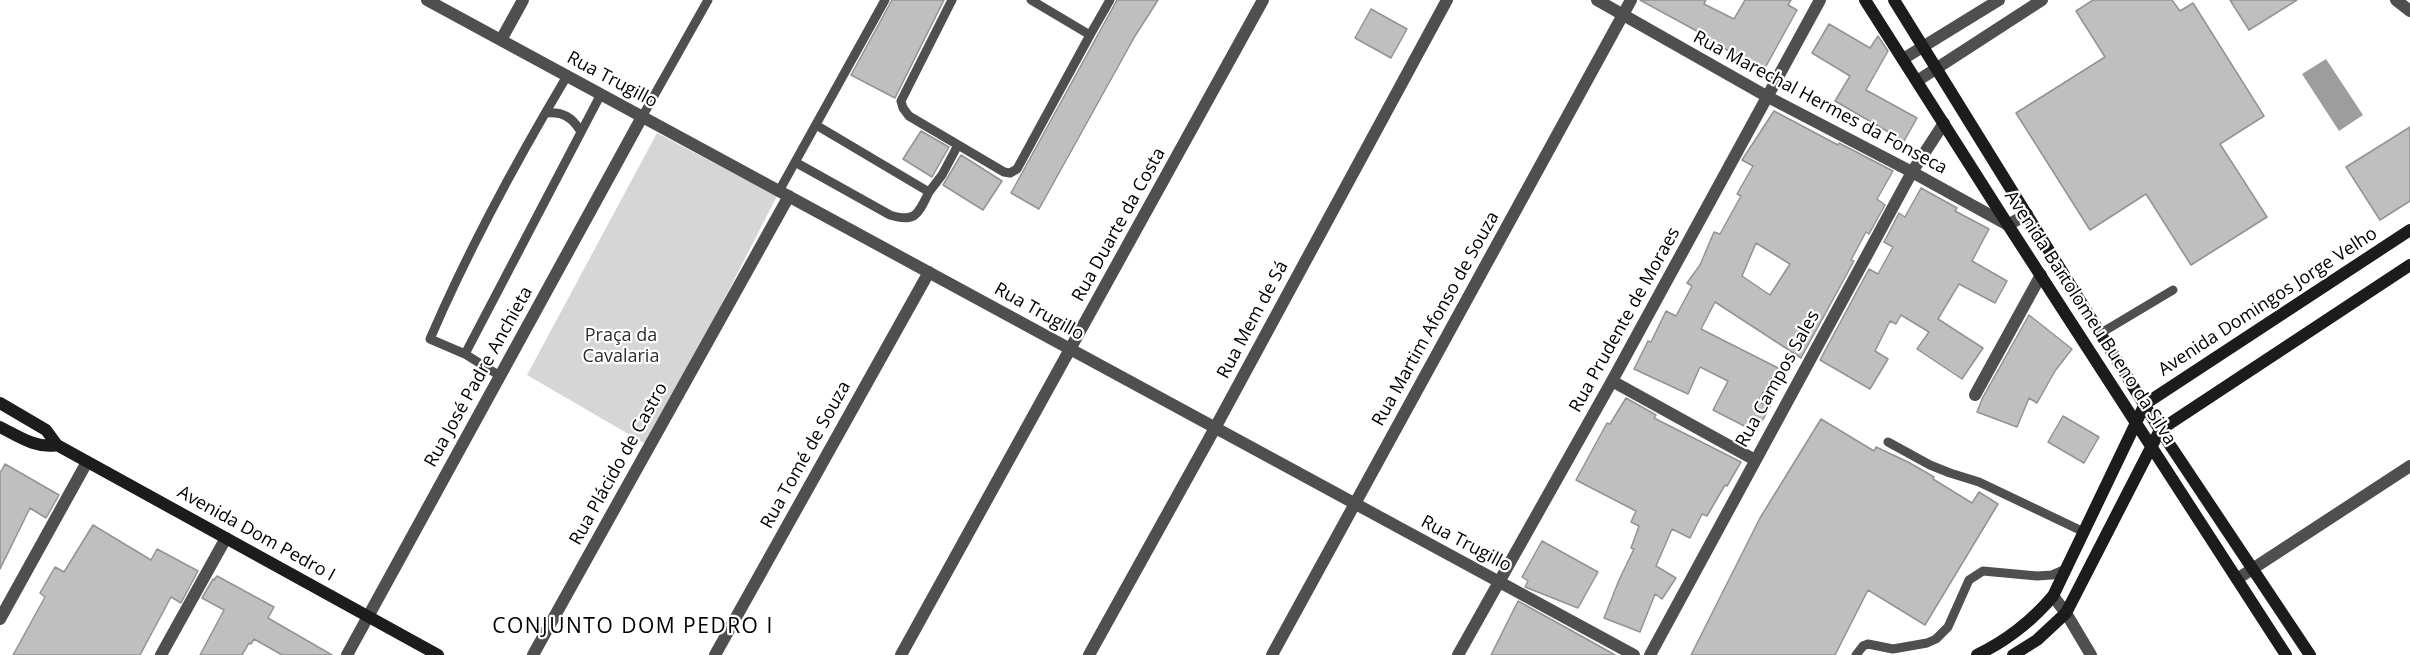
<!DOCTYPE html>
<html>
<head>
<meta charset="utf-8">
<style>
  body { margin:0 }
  canvas { display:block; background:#fff }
</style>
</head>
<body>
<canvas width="2410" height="655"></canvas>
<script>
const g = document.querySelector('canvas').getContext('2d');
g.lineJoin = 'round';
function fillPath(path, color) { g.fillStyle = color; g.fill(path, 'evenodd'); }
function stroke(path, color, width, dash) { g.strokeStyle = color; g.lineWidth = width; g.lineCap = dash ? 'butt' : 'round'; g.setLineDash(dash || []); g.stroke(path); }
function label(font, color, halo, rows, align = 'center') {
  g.font = font + ' "Open Sans",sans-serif'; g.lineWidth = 4.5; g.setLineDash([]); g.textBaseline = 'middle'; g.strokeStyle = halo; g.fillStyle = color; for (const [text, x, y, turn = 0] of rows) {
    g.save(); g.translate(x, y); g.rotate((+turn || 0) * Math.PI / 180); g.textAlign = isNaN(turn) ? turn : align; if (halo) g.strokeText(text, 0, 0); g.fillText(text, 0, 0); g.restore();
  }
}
fillPath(new Path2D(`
  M657,133L777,196L649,446L527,375Z`), '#d6d6d6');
fillPath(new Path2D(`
  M2326,59L2363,115L2339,131L2302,74Z`), '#9d9d9d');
const building = new Path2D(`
  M892,0H944L895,98L851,75Z
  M1117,0H1158L1135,36L1039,209L1011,193Z
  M1640,0H1706L1704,4L1734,19L1745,0H1791L1788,5L1797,10L1765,68L1702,38L1704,35Z
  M2093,0H2172L2180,11L2193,3L2264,116L2220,144L2267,217L2191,265L2146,194L2090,230L2016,113L2105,57L2076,11Z
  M2230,0H2297L2249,30Z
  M1371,9L1407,29L1391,58L1355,38Z
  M1829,24L1870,48L1878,36L1888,51L1866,90L1917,118L1904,141L1835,101L1850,76L1812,53Z
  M1774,111L1838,145L1839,143L1893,171L1877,199L1885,205L1869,234L1866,232L1851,260L1854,261L1801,358L1715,302L1701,329L1778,368L1758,401L1770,407L1756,432L1713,410L1728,381L1700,367L1688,394L1634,369L1648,341L1651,342L1666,311L1676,316L1692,286L1687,283L1700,265L1714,232L1720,234L1741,196L1737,194L1753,166L1742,160ZM1756,243L1790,264L1770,295L1742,276Z
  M2410,127V201L2380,220L2346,167Z
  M921,131L949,147L932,177L903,159Z
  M961,155L1002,181L983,210L943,185Z
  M1921,188L1957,208L1955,211L1989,229L1972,261L2007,281L1995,303L1959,284L1938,319L1983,348L1962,379L1917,349L1929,332L1901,315L1896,324L1890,321L1875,351L1888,359L1870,389L1820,360L1869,269L1878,274L1893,247L1884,242L1899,213L1905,217Z
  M2029,315L2072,349L2055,371L2037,403L2029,398L2017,427L1977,412L1983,397Z
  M1626,398L1656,415L1654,418L1741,462L1727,486L1725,485L1707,516L1702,514L1690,538L1672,529L1656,566L1676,578L1662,599L1655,594L1640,632L1604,618L1619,580L1634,549L1631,548L1639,526L1631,522L1636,511L1576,480L1607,423L1610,424Z
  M2063,416L2099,437L2084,463L2048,442Z
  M1821,419L1874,451L1876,447L1908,462L1934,477L1933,479L1972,503L1979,492L1998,504L1925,625L1868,590L1835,655H1691L1760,518Z
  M5,464L59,495L46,518L30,508L0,569V473Z
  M93,525L151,560L157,549L198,571L181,603L171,597L140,655H13L45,597L40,593L55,567L64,572Z
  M1542,541L1598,572L1578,608L1525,587L1528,581L1522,577Z
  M217,576L274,607L268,618L332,655H282L254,639L251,644L249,643L242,655H200L224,610L202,598L213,579L214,580Z
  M1518,601L1592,642L1615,655H1491Z`);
fillPath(building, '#bfbfbf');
stroke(building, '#939393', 1.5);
stroke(new Path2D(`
  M952,0L901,101L903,108L909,116L1004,172L1010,173L1017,169L1090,35
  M1031,0L1090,35L1110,0
  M546,113C563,111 573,118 581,132
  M642,117L708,0
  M816,125L929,192L942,175L958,145
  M795,162L890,215C916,223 918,214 929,192
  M779,191L885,0
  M2101,333L2173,290
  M465,354L601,94
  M500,376L465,354L430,339C469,248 517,160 567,76
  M1888,442L1930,465L1950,473L1979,482L2084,532
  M1856,655L1863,646L1868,644L1893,649L1927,643L1936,639L1948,627L1969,580L1983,571L2037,576L2052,575L2066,569`), '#4f4f4f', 9);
stroke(new Path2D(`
  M427,0L1634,655
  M1597,0L1768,97L1912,172L2008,225L2027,214
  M2396,0L2410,11
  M501,40L523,0
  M1903,59L1999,0
  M1917,81L2042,0
  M1612,381L1755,460
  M1975,395L2041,275
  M2237,579L2410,466
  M2053,596L2066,613L2091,655
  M0,619L87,462
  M161,655L226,538
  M347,655L642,117
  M533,655L789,196
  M715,655L929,272
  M901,655L1263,0
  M1089,655L1215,428L1447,0
  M1272,655L1631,0
  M1458,655L1612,381L1820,0
  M1650,655L1912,172L1944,123`), '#4f4f4f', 12);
stroke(new Path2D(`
  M1865,0L2008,225L2286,655
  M1894,0L2160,430L2310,655
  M0,403L46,430L57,445L438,655
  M2145,404L2410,230
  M0,427C18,436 36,449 57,445
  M1977,655C2008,640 2031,622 2053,596L2145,404
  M2013,655L2037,640L2066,613L2160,430L2410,265`), '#1c1c1c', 12);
label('18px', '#000', '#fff', [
  ["Rua Trugillo",612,80,28],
  ["Rua Marechal Hermes da Fonseca",1820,103,28],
  ["Rua Duarte da Costa",1119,225,-61],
  ["Avenida Domingos Jorge Velho",2268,302,-33],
  ["Rua Trugillo",1039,312,29],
  ["Avenida Bartolomeu Bueno da Silva",2090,318,57],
  ["Rua Martim Afonso de Souza",1436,319,-61],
  ["Rua Mem de Sá",1253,320,-62],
  ["Rua Prudente de Moraes",1625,320,-61],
  ["Rua José Padre Anchieta",479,377,-61],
  ["Rua Campos Sales",1778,379,-61],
  ["Rua Tomé de Souza",806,455,-61],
  ["Rua Plácido de Castro",619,464,-61],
  ["Avenida Dom Pedro I",256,534,29],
  ["Rua Trugillo",1466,544,28]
]);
label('18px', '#2d2d2d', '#fff', [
  ["Praça da",621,336],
  ["Cavalaria",621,357]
]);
g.letterSpacing = '1.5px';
label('21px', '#000', '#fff', [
  ["CONJUNTO DOM PEDRO I",633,627]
]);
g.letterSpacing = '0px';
</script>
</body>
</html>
